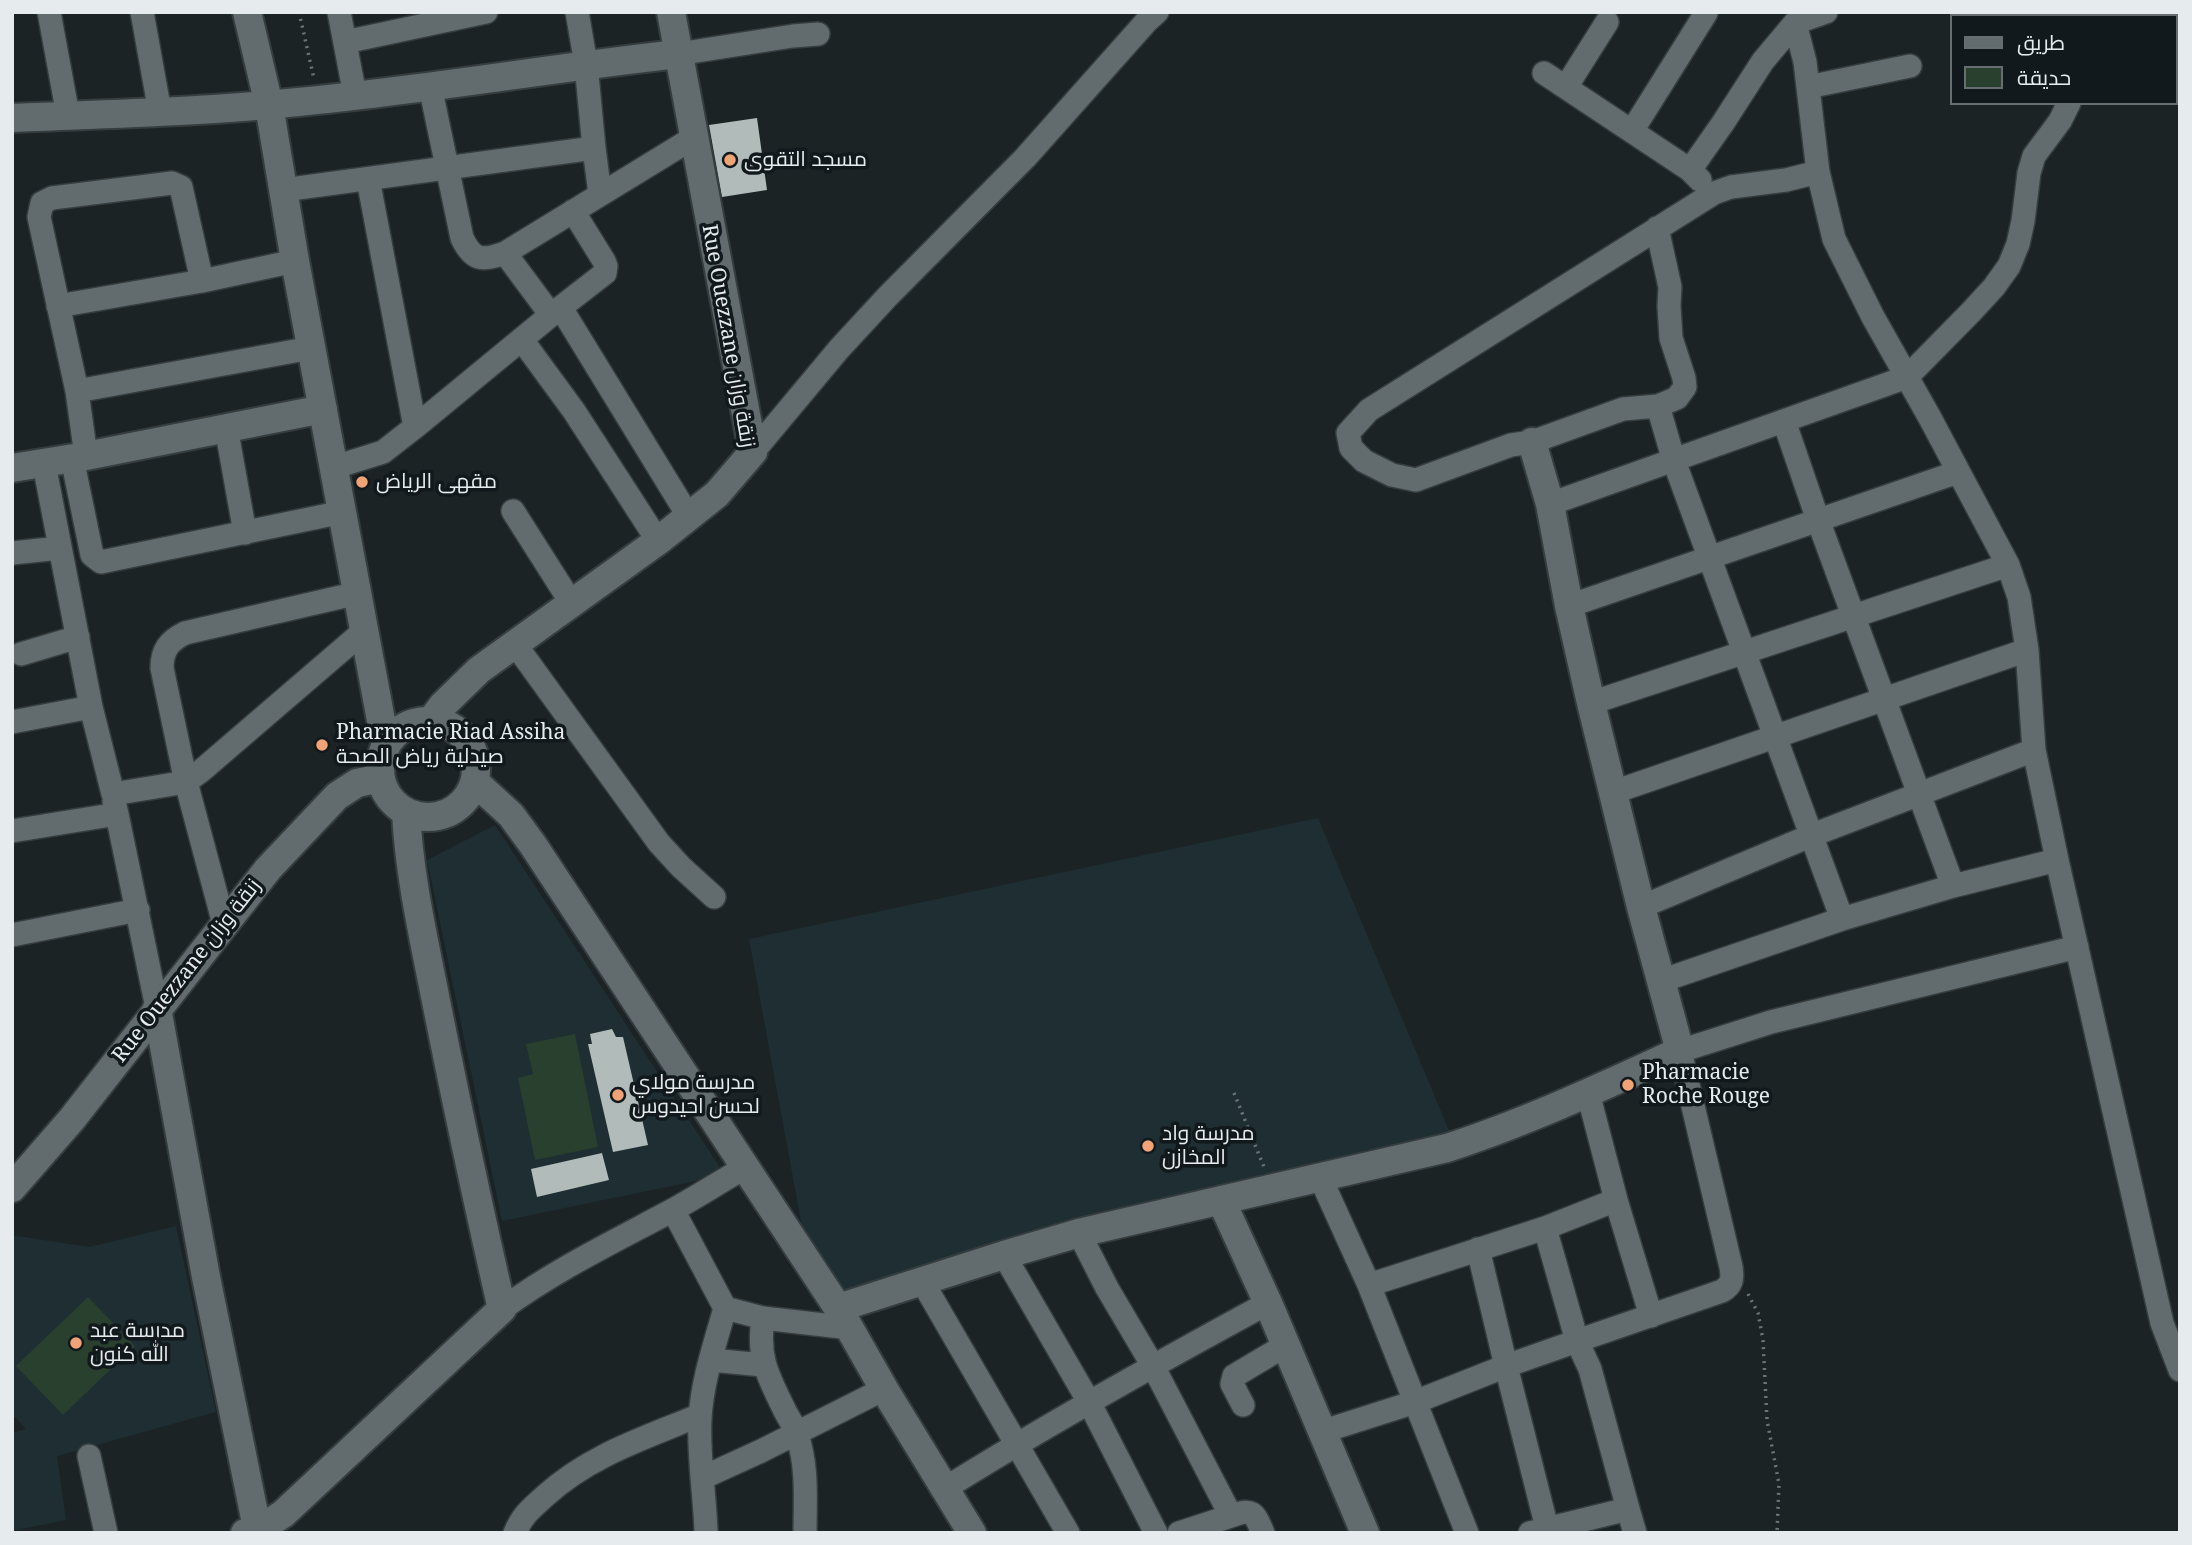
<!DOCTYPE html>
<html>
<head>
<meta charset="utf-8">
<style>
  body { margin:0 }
  #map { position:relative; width:2192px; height:1545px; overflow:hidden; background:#1b2325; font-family:"Noto Serif",Cairo,serif }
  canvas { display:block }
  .frame { position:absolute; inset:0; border:14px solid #e6ebed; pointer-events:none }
  .legend { position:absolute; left:1950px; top:14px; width:228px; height:91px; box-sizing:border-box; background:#12191c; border:2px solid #676d70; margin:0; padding:9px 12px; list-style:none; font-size:21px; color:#e6ebed }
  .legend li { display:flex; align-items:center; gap:14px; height:35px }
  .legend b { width:35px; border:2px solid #676d70 }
</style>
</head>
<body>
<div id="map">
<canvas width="2192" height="1545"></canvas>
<div class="frame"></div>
<ul class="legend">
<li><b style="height:9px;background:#626c6f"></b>طريق</li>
<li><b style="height:19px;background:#29402e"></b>حديقة</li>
</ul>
</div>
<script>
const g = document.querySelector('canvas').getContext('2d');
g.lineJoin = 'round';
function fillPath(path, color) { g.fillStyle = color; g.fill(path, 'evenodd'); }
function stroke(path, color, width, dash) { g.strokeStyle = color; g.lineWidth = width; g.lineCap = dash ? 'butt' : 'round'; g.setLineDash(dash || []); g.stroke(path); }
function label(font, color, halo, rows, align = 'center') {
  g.font = font + ' "Noto Serif",Cairo,serif'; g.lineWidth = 7; g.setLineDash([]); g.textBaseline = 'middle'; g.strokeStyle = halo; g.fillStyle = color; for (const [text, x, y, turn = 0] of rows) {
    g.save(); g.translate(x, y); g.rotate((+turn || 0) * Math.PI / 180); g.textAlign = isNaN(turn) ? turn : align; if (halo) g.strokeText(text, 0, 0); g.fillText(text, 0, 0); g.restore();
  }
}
fillPath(new Path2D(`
  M1318,818L1451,1135L841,1292L802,1227L749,939Z
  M495,825L725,1175L502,1221L427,860Z
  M176,1226L216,1412L57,1456L66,1520L12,1531V1433L26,1429L12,1414V1235L89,1247Z`), '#1e2e32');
fillPath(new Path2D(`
  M575,1034L598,1147L535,1160L518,1078L533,1074L526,1044Z
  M88,1297L135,1346L63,1415L16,1366Z`), '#29402e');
fillPath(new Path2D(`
  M757,118L767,190L722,197L709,125Z
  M612,1029L616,1037H623L648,1145L613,1152L588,1044H592L590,1034Z
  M602,1153L609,1180L537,1197L531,1169Z`), '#b1bcba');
const minor = new Path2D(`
  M49,12L68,115
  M142,12L160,112
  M339,12L355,95
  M577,12L586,64L594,148
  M2065,12L2067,16
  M2095,16L2096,12
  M1795,23L1826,12
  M345,42L486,12
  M678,54L793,36L818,34
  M1544,73L1690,170L1700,180
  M430,86L462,238C473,261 482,261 505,253L693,138
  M1566,87L1607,22
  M1808,87L1910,66
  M1632,131L1706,13
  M1690,170L1723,123L1763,61L1795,23L1805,62L1818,172L1834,239L1873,317L1930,418L2008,565L2019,597L2027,650L2034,750L2057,860L2162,1323L2180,1370
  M1818,172L1786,180L1731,187L1714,193L1369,410L1348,433L1351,448L1364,461L1392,475L1416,480L1511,445L1532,442L1623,409L1658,406L1674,461L1842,919
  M368,179L415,427L551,315L505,253
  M283,190L594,148L600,194
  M1657,228L1670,287L1669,306L1671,338L1684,378L1685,387L1677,398L1658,406
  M58,306L202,281L295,261
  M561,308L689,517
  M551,315L605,273L606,266L604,261L573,211
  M522,340L574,411L658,541
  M77,391L311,348
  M1784,421L1818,520L1953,886
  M226,427L245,533
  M753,452L839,349L888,296L1025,158L1146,22L1157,12
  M86,456L77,391L39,217L42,203L52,198L172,183L181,187L202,281
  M72,458L92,555L101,562L343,512
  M44,464L91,707L113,794L186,782L162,668C162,650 169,641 185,633L358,593
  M335,467L383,452L415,427
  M1550,504L1907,377L1971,312L1994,287L2009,266L2018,244L2023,221L2029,173L2034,156L2060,121L2069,103
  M513,511L572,604
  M12,553L60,548
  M1569,606L1958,472
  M515,644L659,843L681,867L714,897
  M21,654L78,637
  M1591,703L2008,565
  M12,722L91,707
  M1614,792L2027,650
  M117,814L157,1008
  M12,831L117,814L114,801
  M1641,907L1810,836L2034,750
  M224,924L186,782L201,771L365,630
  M12,935L138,910
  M1661,981L1842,919L1953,886L2057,860
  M1320,1177L1369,1285L1545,1228L1616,1200L1588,1093
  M1616,1200L1651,1316
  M673,1210L725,1308
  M1079,1233L1107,1288L1153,1366L1231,1516C1253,1508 1254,1512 1263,1533
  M1478,1249L1506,1366L1577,1341L1545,1228
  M1004,1255L1089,1402L1156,1533
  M922,1281L1068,1533
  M1369,1285L1467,1533
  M502,1309C555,1270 613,1242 671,1211C697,1197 721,1181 746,1167
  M763,1318C757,1358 768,1376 785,1411C789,1419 795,1427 797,1435C808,1466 805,1501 805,1533
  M711,1360L763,1365
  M1243,1405L1232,1384L1234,1376L1286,1345
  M1321,1432L1415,1402L1506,1366L1547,1528
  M89,1456L106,1533
  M702,1478L761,1451L884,1389
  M944,1489C1050,1423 1159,1362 1268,1303
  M1628,1509L1635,1533
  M515,1533C523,1514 531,1509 545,1496C590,1455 645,1438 700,1415
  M706,1533C705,1495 698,1457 700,1419C702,1381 715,1344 725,1308L763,1318L850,1328
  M1179,1533L1231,1516
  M1530,1533L1628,1509L1590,1369L1577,1341L1722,1291C1732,1285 1733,1279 1731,1267L1680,1051L1771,1022L2077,947`);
const tertiary = new Path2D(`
  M247,12L269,105L295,261L386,747
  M12,118C108,114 203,112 298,102C425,90 551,68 678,54
  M12,468L86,456L323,409
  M431,721L443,705L479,670L658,541L717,494L753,452L671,12
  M380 769a48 48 0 1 1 96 0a48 48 0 1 1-96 0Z
  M475,782L511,815L533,845L838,1308L884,1389L972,1533
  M157,1008L206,1277L258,1533
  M12,1188L72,1119L268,869L337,796L357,783L381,778
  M1221,1200L1268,1303L1365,1533
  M838,1308L1004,1255L1079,1233L1447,1148C1527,1122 1604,1086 1680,1051L1641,907L1591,703L1569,606L1550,504L1532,442
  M245,1533L258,1530L283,1514L502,1309C478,1205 456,1101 435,996C423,935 409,874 406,812`);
stroke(minor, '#363d3f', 26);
stroke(tertiary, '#363d3f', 32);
stroke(new Path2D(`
  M299,12L314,79
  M1234,1093L1264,1167
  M1748,1294L1758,1313L1763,1340L1767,1420L1779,1484L1777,1533`), '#6d7476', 3.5, [2, 5]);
stroke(minor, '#626c6f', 23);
stroke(tertiary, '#626c6f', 28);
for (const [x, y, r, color] of [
  [730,160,7,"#efa377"],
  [362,482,7,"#efa377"],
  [322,745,7,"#efa377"],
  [1628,1085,7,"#efa377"],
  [618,1095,7,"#efa377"],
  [1148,1146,7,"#efa377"],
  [76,1343,7,"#efa377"]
]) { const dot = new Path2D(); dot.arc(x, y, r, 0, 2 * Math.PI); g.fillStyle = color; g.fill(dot); stroke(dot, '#12191c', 2.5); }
label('21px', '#e6ebed', '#12191c', [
  ["مسجد التقوى",744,160],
  ["مقهى الرياض",376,482],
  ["Pharmacie Riad Assiha",336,733],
  ["صيدلية رياض الصحة",336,757],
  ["Pharmacie",1642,1073],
  ["Roche Rouge",1642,1097],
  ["مدرسة مولاي",632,1083],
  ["لحسن احيدوس",632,1107],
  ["مدرسة واد",1162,1134],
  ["المخازن",1162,1158],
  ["مدرسة عبد",90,1331],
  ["الله كنون",90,1355]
], 'left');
label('21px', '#e6ebed', '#12191c', [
  ["Rue Ouezzane زنقة وزان",728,336,80],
  ["Rue Ouezzane زنقة وزان",187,971,-52]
]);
</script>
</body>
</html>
